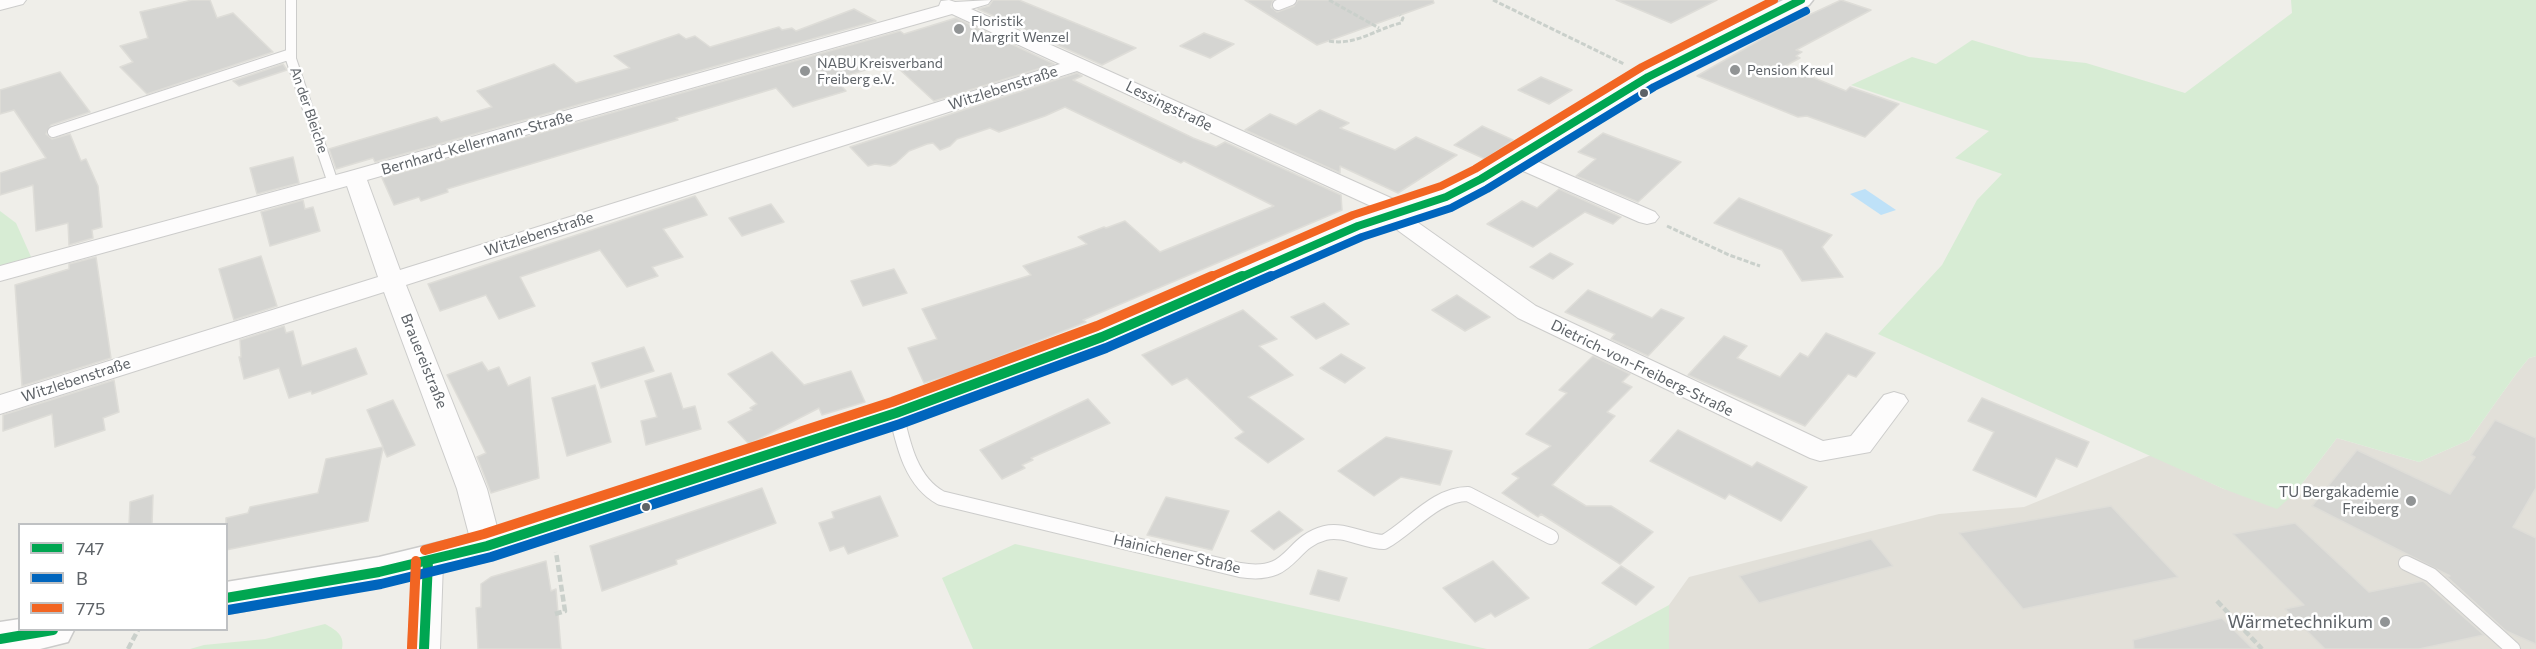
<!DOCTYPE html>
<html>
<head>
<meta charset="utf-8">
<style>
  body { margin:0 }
  #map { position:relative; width:2536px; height:649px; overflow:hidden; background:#efeee9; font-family:Commissioner,sans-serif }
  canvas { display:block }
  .legend { position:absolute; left:18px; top:523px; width:210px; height:108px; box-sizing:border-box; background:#fff; border:2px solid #bfc1c3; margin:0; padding:8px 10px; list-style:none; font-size:18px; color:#5e6368 }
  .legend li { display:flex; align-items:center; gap:12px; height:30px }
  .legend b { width:30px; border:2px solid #bfc1c3 }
</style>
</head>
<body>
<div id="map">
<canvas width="2536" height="649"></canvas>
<ul class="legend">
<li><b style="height:8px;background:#00a651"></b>747</li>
<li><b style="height:8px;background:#0065bd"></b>B</li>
<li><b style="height:8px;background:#f26522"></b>775</li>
</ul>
</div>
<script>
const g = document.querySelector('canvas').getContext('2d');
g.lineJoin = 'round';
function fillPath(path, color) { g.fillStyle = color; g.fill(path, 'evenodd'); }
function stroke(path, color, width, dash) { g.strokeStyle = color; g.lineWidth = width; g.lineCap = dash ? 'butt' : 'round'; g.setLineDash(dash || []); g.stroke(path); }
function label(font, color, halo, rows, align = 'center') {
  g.font = font + ' Commissioner,sans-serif'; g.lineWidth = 5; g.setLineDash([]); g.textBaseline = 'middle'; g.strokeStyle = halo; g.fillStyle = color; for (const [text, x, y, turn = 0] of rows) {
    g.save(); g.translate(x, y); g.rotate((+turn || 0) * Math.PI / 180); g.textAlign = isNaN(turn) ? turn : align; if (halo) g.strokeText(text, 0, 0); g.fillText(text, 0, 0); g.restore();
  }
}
fillPath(new Path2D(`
  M2536,356V649H1669V605L1689,577L1939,514L2024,507L2151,455L2224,489L2294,494L2337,438L2419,462L2469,440L2516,374L2529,358Z`), '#e2e0d9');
fillPath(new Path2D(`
  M2291,0H2536V356L2529,358L2516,374L2469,440L2419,462L2337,438L2294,494L2277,509L2224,489L1878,334L1942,265L1977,200L2002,174L1955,158L1989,131L1851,85L1912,57L1936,64L1972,40L2029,57L2086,63L2185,93L2292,13Z
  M0,211L16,223L32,259L0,268Z
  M1015,544L1487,649H973L942,578Z
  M1669,605V649H1588Z
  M325,624C336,630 345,635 342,649H190L204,645L265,639Z`), '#d7ecd4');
fillPath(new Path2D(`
  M1865,189L1896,210L1881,215L1850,194Z`), '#bee1f8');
const building = new Path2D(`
  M192,0H210L217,18L233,13L273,52L147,94L120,67L133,62L120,46L148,38L140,12Z
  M993,0H1019L1136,48L1102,65L978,9L989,6Z
  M1245,0H1273L1271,7L1277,12L1294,6L1298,0H1433L1434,3L1317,45Z
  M1616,0H1717L1671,23Z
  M1841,0L1871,10L1796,50L1802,52L1796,56L1800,58L1785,66L1846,91L1850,87L1899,104L1865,137L1807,116L1798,117L1697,76L1779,29Z
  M854,9L876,21L375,162L373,158L336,169L329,149L437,117L441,122L492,107L477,91L554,64L576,83L630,68L614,56L679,34L686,39L695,36L710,47L779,27L782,30L792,28L796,31Z
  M956,18L1054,64L934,101L898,68L892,69L886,64L835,79L846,91L793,107L776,88L676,118L678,120L447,189L448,192L421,201L419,197L394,205L382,178L900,31L904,34Z
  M1204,33L1234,44L1210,58L1180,46Z
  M283,64L287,70L239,86L233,81Z
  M60,72L90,112L51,125L46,134L52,139L70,134L81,161L86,159L98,186L102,227L92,230L93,238L69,245L68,223L36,231L33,185L0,195V173L46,158L14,110L0,114V90Z
  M1077,73L1082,76L1073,80L1193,138L1216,147L1225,142L1341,195L1342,210L1083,320L1086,322L961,372L924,383L908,348L937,339L922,309L1031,275L1023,266L1087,244L1078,237L1104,227L1106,228L1125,221L1160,252L1274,206L1184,161L1181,163L1065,107L1045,116L999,132L990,128L957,139L950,146L940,150L933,143L927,144L909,151L896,163L890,166L875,164L868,166L850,147Z
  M1541,77L1572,90L1549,104L1518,90Z
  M1320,110L1349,123L1340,128L1395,150L1416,137L1457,155L1398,193L1340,166V173L1245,130L1270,114L1296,125Z
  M1482,126L1513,140L1485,159L1454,145Z
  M1603,133L1621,140L1681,162L1638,202L1576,176L1596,159L1578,152Z
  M293,157L299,183L257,194L250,168Z
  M1559,189L1621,217L1613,224L1585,212L1533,247L1487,224L1522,201L1537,208Z
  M695,196L707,215L663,229L683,257L652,267L658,276L627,287L600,250L520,277L535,306L499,319L486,295L440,311L428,284Z
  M1739,198L1832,235L1822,247L1843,277L1802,281L1782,250L1714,223Z
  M303,200L305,209L313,207L320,231L270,246L261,212Z
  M771,204L784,222L742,236L729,218Z
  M1550,253L1573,264L1553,279L1530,267Z
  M261,256L277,306L234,320L219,269Z
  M96,257L111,358L22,386L15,285L69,269V264Z
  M894,269L907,293L863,306L851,281Z
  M1588,290L1652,318L1661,309L1684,318L1648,356L1611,339L1615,334L1565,312Z
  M1457,295L1490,317L1465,331L1432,310Z
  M1324,303L1349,324L1316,339L1291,317Z
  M1243,310L1277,339L1259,346L1293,375L1248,397L1304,439L1268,463L1235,438L1244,432L1187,378L1172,385L1142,355Z
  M284,326L286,333L293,331L302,366L356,348L367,374L312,394L311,391L289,398L279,368L244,379L239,357H241L240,340Z
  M1826,333L1875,353L1856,377L1848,374L1805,426L1688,375L1724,336L1747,346L1737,358L1780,377L1800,353L1808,357Z
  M644,347L654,371L601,388L592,363Z
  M772,352L804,385L851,371L865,402L822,415L819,408L749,444L728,422L752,410L750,408L757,404L728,374Z
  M1341,354L1365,368L1345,383L1320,368Z
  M1593,356L1630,374L1622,382L1632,387L1607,412L1615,416L1552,485L1586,506H1611L1653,532L1620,564L1541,514L1538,517L1502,493L1519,478L1512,474L1551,446L1526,434L1567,393L1559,390Z
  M482,362L488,371L499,367L508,386L530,377L539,478L491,493L477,457L486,453L447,375Z
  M671,373L683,409L695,406L701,429L646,445L641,421L657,417L645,381Z
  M114,380L119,412L103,418L105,430L55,447L52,414L3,431V415Z
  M595,385L611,442L567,456L552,398Z
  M1982,398L2089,442L2077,467L2056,458L2036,497L1973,470L1994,432L1968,421Z
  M1088,399L1110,423L1031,458L1033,460L1022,465L1025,468L1002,479L980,450Z
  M393,400L415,445L387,457L383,448L368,521L226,550V518L248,513L250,507L318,493L326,459L383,447L367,410Z
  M2495,420L2536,438V488L2513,527L2536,538V644L2506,631L2446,576H2450L2312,506L2357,450L2450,494L2475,457L2471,455Z
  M1678,430L1752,467L1757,462L1807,487L1781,521L1729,494L1725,499L1650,461Z
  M1386,437L1452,451L1440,485L1401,477L1374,496L1338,471Z
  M762,488L776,523L676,560L677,564L602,591L590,546Z
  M153,495L152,525H129L130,502Z
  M880,496L898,536L848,554L844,546L830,551L819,523L834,518L832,512Z
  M1166,497L1229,511L1212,550L1147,535Z
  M2111,506L2178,577L2023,609L1959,533Z
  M1279,511L1303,530L1274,550L1251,531Z
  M2295,523L2369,592L2423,581L2484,635L2419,649H2325L2285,609L2304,605L2233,534Z
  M1871,539L1893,566L1759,603L1739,576Z
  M546,561L551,591L556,589L561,649H478L476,608L481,607V584L491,577Z
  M1493,561L1529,598L1495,617L1491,613L1475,622L1443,588Z
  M1621,566L1654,587L1636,605L1602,583Z
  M1318,570L1347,578L1339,601L1310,594Z
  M2222,618L2253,649H2134L2133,640Z`);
fillPath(building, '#d5d5d2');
stroke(building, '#deddd8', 1.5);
const laneFar1 = new Path2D(`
  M291,0V59L333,183
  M1278,5L1291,0
  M53,132L291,54`);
const lane = new Path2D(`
  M896,413C903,444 911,482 941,498L1240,570C1294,579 1287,543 1325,533C1344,528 1365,542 1384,542C1411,527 1435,494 1468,494L1551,537
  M2406,563L2431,575L2513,649`);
const street = new Path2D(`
  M0,0H26L23,4L0,10Z
  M949,0L955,2L991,0L988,4L971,9L1411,207L1414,212L1410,217L1536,306L1823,441L1851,436L1884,395L1894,392L1904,395L1908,401L1870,452L1820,461L1810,458L1518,318L1385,221L1381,216L1384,212L1077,71L406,285L487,489L502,546L498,554L487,557L476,554L472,546L457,489L384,292L0,414V395L378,277L347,186L0,281V266L347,172L939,6L941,1ZM952,14L1060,64L400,270L367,180Z
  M1513,151L1655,212L1659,217L1655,222L1647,224L1639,222L1505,163L1502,158L1505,153Z
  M428,550L439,554L443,562L440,649H408L413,562L417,554Z`);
const secondary = new Path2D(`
  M1783,0H1813L1809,5L1657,82L1491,185L1456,203L1369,232L1114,345L909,422L487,561L379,587L226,614V582L379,557L486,531L883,404L1090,329L1347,220L1436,191L1471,173L1639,72Z
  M20,619V630H74L68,642L40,649H0V622Z`);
stroke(laneFar1, '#cccccb', 12);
stroke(lane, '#cccccb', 16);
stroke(street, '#cccccb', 2);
stroke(secondary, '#cbcbca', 3);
stroke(new Path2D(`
  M1329,0L1379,28
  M1493,0L1624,64
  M1329,41C1355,46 1376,29 1401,23L1403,18L1400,15
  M1667,226L1729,255L1760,266`), '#cad0cb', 3, [5, 2]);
stroke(new Path2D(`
  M2217,601L2262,649
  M555,614L565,611L556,552
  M128,649L138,630`), '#cad0cb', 4.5, [7, 3]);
stroke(laneFar1, '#fdfcfc', 10);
stroke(lane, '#fdfcfc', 14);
fillPath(street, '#fdfcfc');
fillPath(secondary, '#fdfcfc');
stroke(new Path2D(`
  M1239,278L1358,226L1446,197L1481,179L1648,77L1801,0`), '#00a651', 8);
stroke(new Path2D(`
  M226,598L379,572L487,546L896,413L1102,337L1242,276
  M0,639L53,630
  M424,649L428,562`), '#00a651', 10);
stroke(new Path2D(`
  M1268,278L1362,237L1451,208L1487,189L1654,87L1806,11`), '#0065bd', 8);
stroke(new Path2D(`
  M228,610L381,584L491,557L900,424L1106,348L1271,276`), '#0065bd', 10);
stroke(new Path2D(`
  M1208,278L1353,215L1441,186L1475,169L1642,67L1774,0`), '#f26522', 8);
stroke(new Path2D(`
  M425,550L484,534L892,402L1097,326L1212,276
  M412,648L416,561`), '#f26522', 10);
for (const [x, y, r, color] of [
  [959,29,6,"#919495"],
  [1735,70,6,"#919495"],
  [805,71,6,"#919495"],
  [1644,93,5,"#5e6368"],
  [2411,501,6,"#919495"],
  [646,507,5,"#5e6368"],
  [2385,622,6,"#919495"]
]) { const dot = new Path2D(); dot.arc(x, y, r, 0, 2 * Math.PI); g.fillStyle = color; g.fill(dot); stroke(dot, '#fff', 2); }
label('14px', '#5e6368', '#fff', [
  ["Floristik",971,21],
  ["Margrit Wenzel",971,37],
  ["NABU Kreisverband",817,63],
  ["Freiberg e.V.",817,79],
  ["Pension Kreul",1747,70]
], 'left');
label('14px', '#5e6368', '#fff', [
  ["An der Bleiche",309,110,71]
]);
label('15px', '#5e6368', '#fff', [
  ["Witzlebenstraße",1003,88,-18],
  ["Lessingstraße",1169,106,26],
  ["Bernhard-Kellermann-Straße",477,143,-16],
  ["Witzlebenstraße",539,234,-18],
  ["Brauereistraße",424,361,68],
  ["Dietrich-von-Freiberg-Straße",1642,368,26],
  ["Witzlebenstraße",76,380,-18],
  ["Hainichener Straße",1177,554,13]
]);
label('15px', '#5e6368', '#fff', [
  ["TU Bergakademie",2399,492],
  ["Freiberg",2399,509]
], 'right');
label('18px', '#5e6368', '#fff', [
  ["Wärmetechnikum",2373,622]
], 'right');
</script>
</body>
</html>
